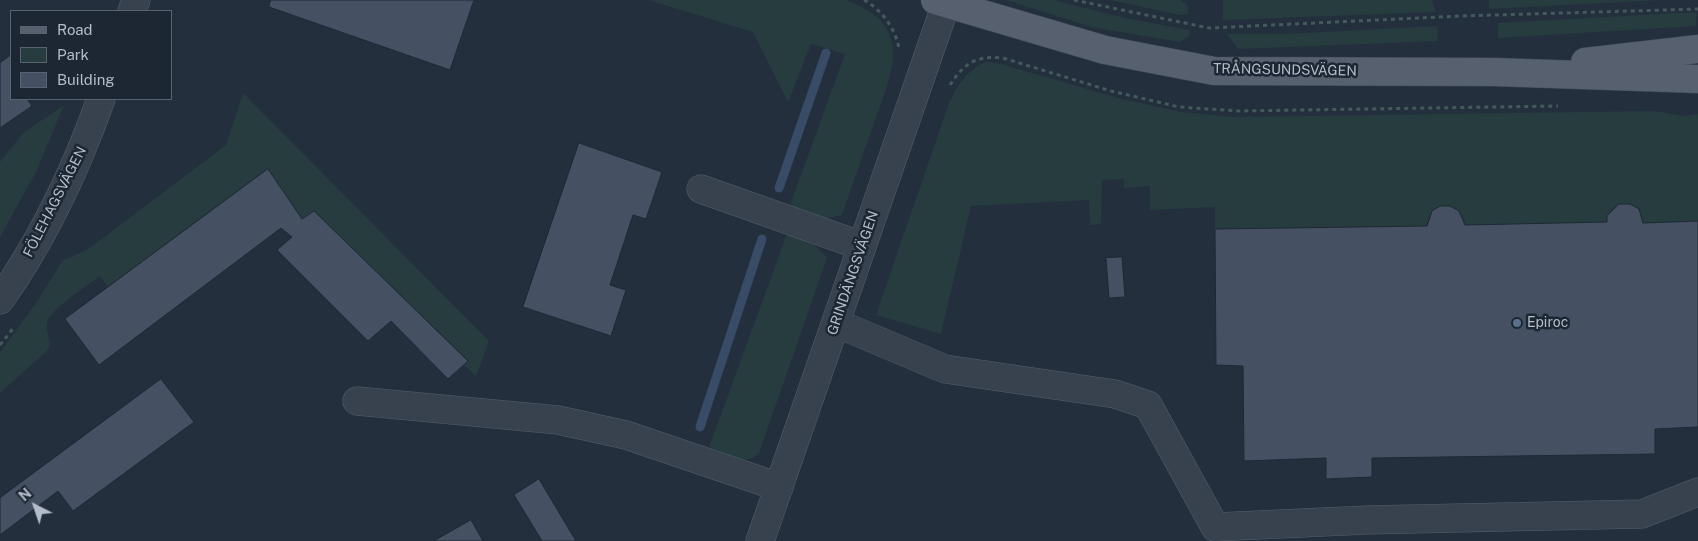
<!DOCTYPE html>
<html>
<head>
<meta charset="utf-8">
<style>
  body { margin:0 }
  #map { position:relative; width:1698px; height:541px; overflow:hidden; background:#242f3e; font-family:"Public Sans",sans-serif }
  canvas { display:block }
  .legend { position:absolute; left:10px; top:10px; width:162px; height:90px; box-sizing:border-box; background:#1d2633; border:1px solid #59626f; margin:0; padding:6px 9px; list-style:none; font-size:15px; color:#b4bcc9 }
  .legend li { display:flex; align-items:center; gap:10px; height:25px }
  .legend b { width:25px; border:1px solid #59626f }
  .north { position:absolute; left:10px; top:481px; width:50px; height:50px; -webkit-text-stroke:4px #1d2633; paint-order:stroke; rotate:319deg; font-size:14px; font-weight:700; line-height:20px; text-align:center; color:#b4bcc9 }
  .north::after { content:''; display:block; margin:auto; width:18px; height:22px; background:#b4bcc9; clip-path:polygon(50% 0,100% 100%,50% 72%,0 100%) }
</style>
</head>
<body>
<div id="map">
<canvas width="1698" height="541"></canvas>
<ul class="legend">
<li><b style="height:6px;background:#56606e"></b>Road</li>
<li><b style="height:14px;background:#263c3f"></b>Park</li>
<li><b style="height:14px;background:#455162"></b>Building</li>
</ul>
<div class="north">N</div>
</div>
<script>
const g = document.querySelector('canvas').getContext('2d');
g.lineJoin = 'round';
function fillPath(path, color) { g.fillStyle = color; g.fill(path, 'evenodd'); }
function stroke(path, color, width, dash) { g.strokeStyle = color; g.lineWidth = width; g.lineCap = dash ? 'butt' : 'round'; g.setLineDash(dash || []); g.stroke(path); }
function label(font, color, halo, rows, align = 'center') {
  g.font = font + ' "Public Sans",sans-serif'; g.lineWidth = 5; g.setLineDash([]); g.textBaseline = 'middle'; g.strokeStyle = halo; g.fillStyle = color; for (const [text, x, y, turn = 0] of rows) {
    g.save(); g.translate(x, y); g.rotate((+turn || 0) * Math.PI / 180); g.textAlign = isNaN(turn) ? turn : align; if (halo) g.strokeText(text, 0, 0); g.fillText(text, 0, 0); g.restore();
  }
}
fillPath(new Path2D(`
  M648,0H846C917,25 891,74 873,127C862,156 852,186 842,215L823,219L789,208L845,54L811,44L788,102L753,32Z
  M1006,0H1053L1125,18L1189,30L1190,35L1180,42L1091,27Z
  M1110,0H1180L1188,6V14L1180,15Z
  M1223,0H1432L1436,12L1223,20Z
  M1489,0H1662L1489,9Z
  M1697,12L1696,26L1498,38V23Z
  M1437,26L1438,41L1238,49L1227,34H1285Z
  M986,62L1001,64L1122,99L1181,112L1234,117L1654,111L1684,116L1698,114V221L1643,223L1639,209C1625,201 1608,204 1607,222L1465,225C1462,199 1430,200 1427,226L1215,229V207L1150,210V186L1124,188V179L1102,180L1101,224L1090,225L1089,200L971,206L941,334L876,315L949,103C958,84 966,71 986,62Z
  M243,93L489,341L476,376L464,365L468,360L314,212L302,219L268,169L108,287L100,276C88,285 49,310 47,323C45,333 53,340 48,350L0,393V352L36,303L63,260L87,250L226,145Z
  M64,105L37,170L0,237V162L23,133Z
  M787,234L812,242L827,258L759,453C744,468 725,456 708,450Z`), '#263c3f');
stroke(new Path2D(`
  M779,188L826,53
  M700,427L762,239`), '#394c67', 9);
const building = new Path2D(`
  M271,0H474L450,70L269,7Z
  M11,55V99H27L32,106L0,128V63Z
  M579,143L662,172L646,219L633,215L610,285L626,290L611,336L523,307Z
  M268,169L302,219L314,211L468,361L448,379L391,321L368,341L277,250L292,237L281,228L99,365L65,319Z
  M1619,204H1630L1639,209L1643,223L1698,221V427L1655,429V454L1372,458V477L1326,479V458L1244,461L1243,366L1216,365L1215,229L1427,226L1432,211L1440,206H1450L1459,211L1465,225L1607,222V216Z
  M1122,257L1125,297L1109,298L1106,258Z
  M161,379L194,422L73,511L58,491L0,535V498Z
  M539,479L576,541H542L514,495Z
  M471,520L483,541H434Z`);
fillPath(building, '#455162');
stroke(building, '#1f2835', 1);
const minor = new Path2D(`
  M132,11L136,0
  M701,189L862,246
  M0,300C43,239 76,169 101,99
  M836,323L945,369L1115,394L1148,405L1215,527L1367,520L1642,514L1698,492
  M357,401L558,420L626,435L779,487
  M760,541L946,4`);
const major = new Path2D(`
  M935,0L1105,50L1214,71L1494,72L1698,79
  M1585,62L1698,49`);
stroke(minor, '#565f6c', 29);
stroke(major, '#414a57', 29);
stroke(new Path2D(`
  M864,0C881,9 896,29 899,49
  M1074,0L1209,28L1461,16L1698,9
  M950,85C964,63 977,55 1003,58L1111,91L1179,107L1239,111L1558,106
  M0,345L15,326`), '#44595c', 3, [4, 4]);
stroke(minor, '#38414e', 28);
stroke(major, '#56606e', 28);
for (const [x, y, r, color] of [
  [1517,323,5,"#5c6f8a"]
]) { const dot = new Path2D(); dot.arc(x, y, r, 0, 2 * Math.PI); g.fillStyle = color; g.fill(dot); stroke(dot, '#1d2633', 2); }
label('14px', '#b4bcc9', '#1d2633', [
  ["TRÅNGSUNDSVÄGEN",1285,70,1],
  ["FÖLEHAGSVÄGEN",55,202,-63],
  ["GRINDÄNGSVÄGEN",853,273,-71]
]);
label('14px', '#b4bcc9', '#1d2633', [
  ["Epiroc",1527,323]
], 'left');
</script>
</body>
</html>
